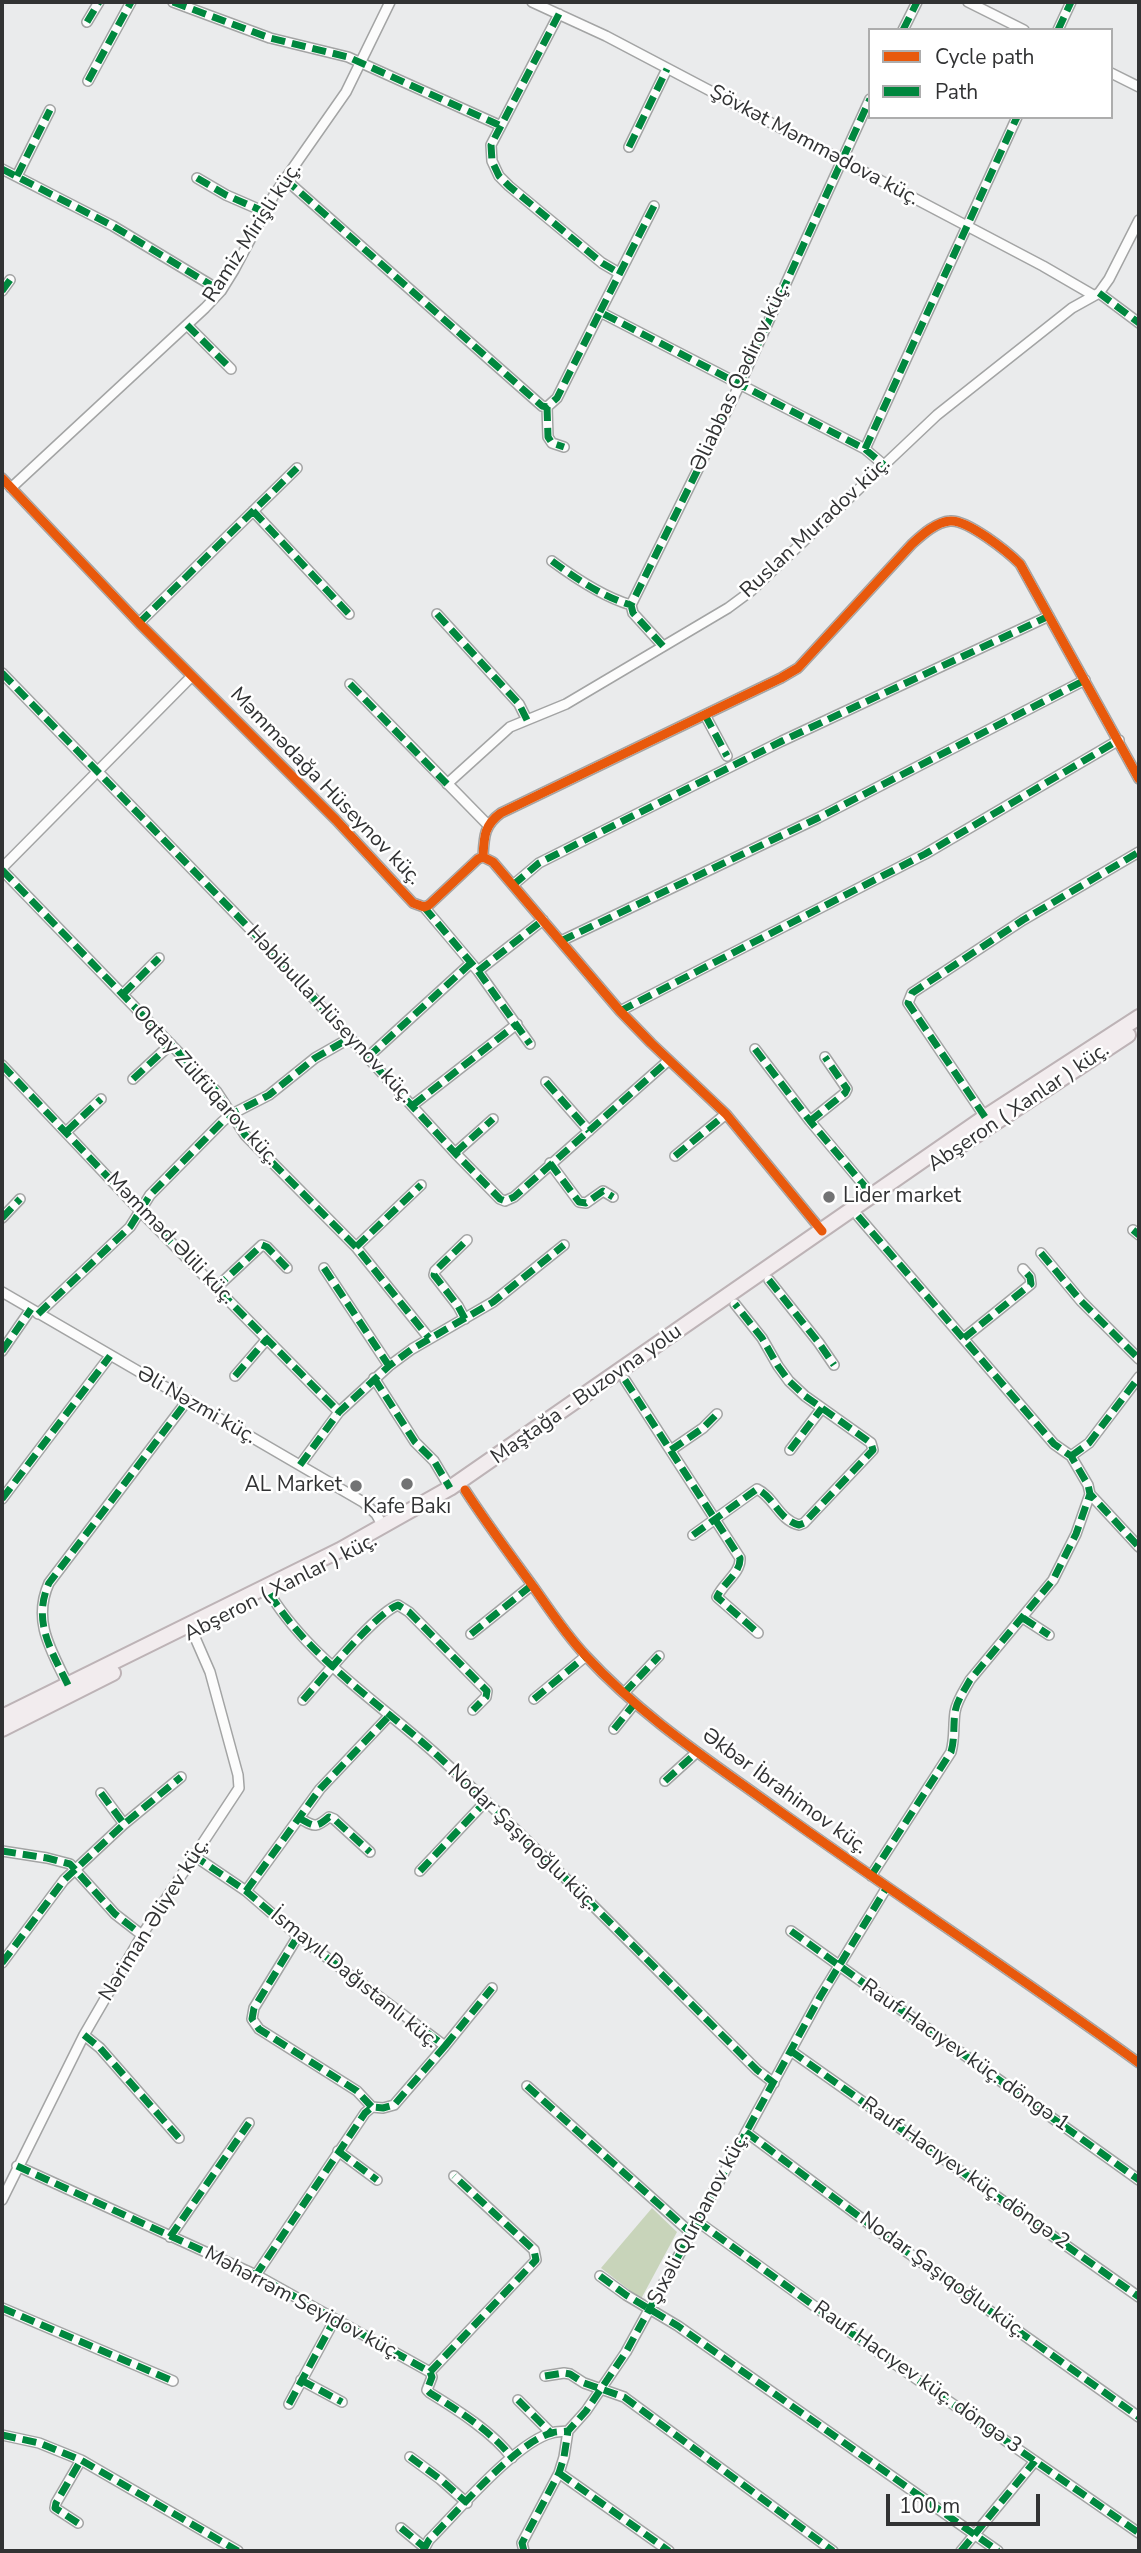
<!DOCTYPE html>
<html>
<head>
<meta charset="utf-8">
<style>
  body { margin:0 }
  #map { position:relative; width:1141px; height:2553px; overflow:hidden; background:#eaebec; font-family:"Nunito Sans",sans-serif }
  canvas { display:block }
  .frame { position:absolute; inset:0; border:4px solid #313233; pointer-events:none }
  .legend { position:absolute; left:868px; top:28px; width:245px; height:91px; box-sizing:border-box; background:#fff; border:2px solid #adadad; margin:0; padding:9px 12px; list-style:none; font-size:21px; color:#313233 }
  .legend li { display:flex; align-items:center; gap:14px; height:35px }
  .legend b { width:35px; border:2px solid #adadad }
  .scale { position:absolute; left:886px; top:2494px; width:154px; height:32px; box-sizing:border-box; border:4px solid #313233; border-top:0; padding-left:9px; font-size:21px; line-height:24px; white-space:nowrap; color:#313233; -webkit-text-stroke:5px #fff; paint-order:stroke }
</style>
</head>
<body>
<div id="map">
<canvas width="1141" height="2553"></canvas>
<div class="frame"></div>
<ul class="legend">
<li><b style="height:9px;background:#e8590c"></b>Cycle path</li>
<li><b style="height:9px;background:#00873e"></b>Path</li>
</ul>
<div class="scale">100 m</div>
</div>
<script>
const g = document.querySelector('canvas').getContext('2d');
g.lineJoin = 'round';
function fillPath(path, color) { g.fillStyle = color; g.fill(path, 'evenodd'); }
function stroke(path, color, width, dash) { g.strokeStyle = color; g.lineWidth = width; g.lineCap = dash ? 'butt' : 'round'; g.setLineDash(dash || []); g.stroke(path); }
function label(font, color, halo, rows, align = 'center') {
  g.font = font + ' "Nunito Sans",sans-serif'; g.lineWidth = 5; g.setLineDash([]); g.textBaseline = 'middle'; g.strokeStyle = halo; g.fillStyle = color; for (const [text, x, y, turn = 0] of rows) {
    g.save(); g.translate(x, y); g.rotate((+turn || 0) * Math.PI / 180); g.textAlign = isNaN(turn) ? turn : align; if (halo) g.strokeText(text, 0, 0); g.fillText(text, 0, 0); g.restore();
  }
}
fillPath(new Path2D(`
  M652,2208L677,2232L641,2299L601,2268Z`), '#c8d4ba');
const street = new Path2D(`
  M173,2L270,38L348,57L499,125
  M532,2L606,36L1043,266L1093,295
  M968,2L1024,30
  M559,14L491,145L492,161L499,176L509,186L602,263L619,273
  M87,22L99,2
  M903,30L917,2
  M1058,30L1071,2
  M1111,73L1139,87
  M88,81L131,2
  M629,147L667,69
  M2,169L113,226L221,291
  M17,176L50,110
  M197,178L226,195L265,212
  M285,179L542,406L547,407L557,398L600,312L865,449L884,465
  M2,291L10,280
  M1099,293L1139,323
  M600,312L654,206
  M187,325L231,369
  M547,407L548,437L552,443L564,447
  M865,449L1017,117
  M2,478L139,623L336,820L413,903L424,907L429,905L478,859L483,857L493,862L620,1011L651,1043L726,1114L822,1231
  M11,488L205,308L221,291L234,270L274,195L346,92L390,2
  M253,511L349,614
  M552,561C575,578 603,597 631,605
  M437,614L519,704L527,720
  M139,623L297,468
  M663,646L633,613L631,605L740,384L870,99
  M2,673L253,932L455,1153L500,1199L505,1201L514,1197L669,1060
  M350,684L487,824
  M705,715L727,756
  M447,784L510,727L566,704L728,608L751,591L937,415L1072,308L1099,293L1109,279L1139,220
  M483,857C484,837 484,825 501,813L781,678L798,668L912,544C922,535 936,522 950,521C967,519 1008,552 1020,564L1139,779
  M2,868L192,676
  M2,870L217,1092L245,1135L356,1247L429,1338
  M513,885L539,863L782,741L1049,616
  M424,907L478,971L530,1044
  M561,941L818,818L1085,680
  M478,971L543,920
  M123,994L159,958
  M620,1011L925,854L1119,740
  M755,1049L810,1121L872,1195
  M368,1057L471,963
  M2,1065L140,1211L339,1412
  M133,1079L171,1044
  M546,1082L589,1131
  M413,1105L517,1024
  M985,1117L908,1003L912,993L1023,920L1139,852
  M810,1121L845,1093L847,1089L825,1057
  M67,1131L101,1099
  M455,1153L493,1119
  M675,1156L726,1114
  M550,1163L579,1202L586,1203L603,1191L613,1197
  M858,1216L1054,1444L1071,1456L1088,1485L1090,1494L1139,1547
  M2,1218L20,1199
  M1133,1230L1139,1235
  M356,1247L421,1185
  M1041,1253L1081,1301L1139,1359
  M324,1268L389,1366
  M769,1280L819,1343L834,1365
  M216,1288L262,1245L267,1247L287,1268
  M2,1292L363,1502L376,1514L383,1526
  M38,1314L130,1227L150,1195L222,1122L230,1115L269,1095L315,1058L350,1038
  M465,1319L458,1306L434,1275L435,1271L467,1240
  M964,1338L1031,1284L1030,1277L1023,1269
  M2,1351L31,1309
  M235,1376L267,1339
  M374,1378L415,1442L434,1461L450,1488
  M625,1380L740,1558C741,1573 723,1583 717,1597L758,1633
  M671,1450L703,1428L717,1414
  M790,1450L822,1408
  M1071,1456L1089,1443L1139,1377
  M300,1465L339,1412L389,1366L412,1349L493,1302L564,1245
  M465,1490C487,1524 511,1556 535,1589C551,1612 567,1636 586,1656C641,1716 710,1761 775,1808C896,1895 1020,1976 1139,2063
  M2,1499L110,1356
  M693,1535L757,1489C774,1497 779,1520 799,1525L804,1523L873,1450L871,1443L805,1396L789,1381L778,1366L762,1338L735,1304
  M270,1594C309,1658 383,1706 438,1756C547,1857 651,1964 757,2070L774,2083
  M1023,1618L1049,1635
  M471,1634L532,1585
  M68,1685C51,1650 32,1621 49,1583L187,1401
  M624,1693L659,1656
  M534,1699L586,1656
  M303,1700C321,1680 377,1612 398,1605L409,1612L487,1691L486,1697L473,1710
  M614,1729L635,1703
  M665,1781L697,1752
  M101,1793L124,1824
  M299,1818C314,1826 315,1829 329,1817L334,1819L370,1852
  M2,1851L47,1858L70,1864L115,1914L142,1935
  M193,1855L246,1891L298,1936L445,2046L394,2105L383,2108L372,2107L365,2113L256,2275
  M420,1871L485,1802
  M871,1876L951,1752C955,1738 953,1726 955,1712C957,1700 964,1691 970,1680L1053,1580L1076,1534L1090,1494
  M246,1891L320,1789L390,1715
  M791,1931L1139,2180
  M298,1936L254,2008L252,2019L259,2029L357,2091L372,2107
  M2,1963L64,1880L124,1824L181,1777
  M84,2035L100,2048L179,2138
  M445,2046L492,1988
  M791,2051L1139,2297
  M527,2086L691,2233
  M746,2132L900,2247L1139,2417
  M338,2151L377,2180
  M17,2166L256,2275L430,2372L432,2377L427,2390L430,2393C456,2409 494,2433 512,2458
  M2,2200L84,2035L142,1935L239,1788L238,1775L210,1672L193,1633
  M697,2221L879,2353L1139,2533
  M170,2237L249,2123
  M600,2276L626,2295L678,2326L998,2551
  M2,2308L173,2381
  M430,2372L536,2260L534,2250L454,2176
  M545,2376L564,2373L570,2374L584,2383L624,2397L833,2551
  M301,2380L342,2402
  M518,2400L551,2433
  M289,2404L335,2319
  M2,2435L39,2443L81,2460L238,2551
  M410,2457L440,2479L467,2503
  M559,2473L669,2551
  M78,2523L55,2508L56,2503L81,2460
  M401,2528L424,2547
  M423,2551L429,2540C456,2513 517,2441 552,2433C557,2431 563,2432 568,2431
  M524,2551L522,2543L559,2473L564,2457L568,2431L586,2411L626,2352L820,1997L887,1887
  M961,2551L1035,2461`);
const primary = new Path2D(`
  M943,1157L1128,1035
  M2,1717L340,1550L450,1488L985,1117L1139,1017
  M2,1729L113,1673`);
stroke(street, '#a3a4a4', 12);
stroke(primary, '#bdb3b6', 18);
stroke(street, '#fcfcfc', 9);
stroke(primary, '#f2ecee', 14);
stroke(new Path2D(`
  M173,2L270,38L348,57L499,125
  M559,14L491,145L492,161L499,176L509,186L602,263L619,273
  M87,22L99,2
  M903,30L917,2
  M1058,30L1071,2
  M88,81L131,2
  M629,147L667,69
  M2,169L113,226L221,291
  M17,176L50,110
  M197,178L226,195L265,212
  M285,179L542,406L547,407L557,398L600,312L865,449L884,465
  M2,291L10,280
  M1099,293L1139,323
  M600,312L654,206
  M187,325L231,369
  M547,407L548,437L552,443L564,447
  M865,449L1017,117
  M253,511L349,614
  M552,561C575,578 603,597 631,605
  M437,614L519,704L527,720
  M139,623L297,468
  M663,646L633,613L631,605L740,384L870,99
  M2,673L253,932L455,1153L500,1199L505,1201L514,1197L669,1060
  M350,684L447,784
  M705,715L727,756
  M2,870L217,1092L245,1135L356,1247L429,1338
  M513,885L539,863L782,741L1049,616
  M424,907L478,971L530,1044
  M561,941L818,818L1085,680
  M478,971L543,920
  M123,994L159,958
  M620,1011L925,854L1119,740
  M755,1049L810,1121L872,1195
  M368,1057L471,963
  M2,1065L140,1211L339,1412
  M133,1079L171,1044
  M546,1082L589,1131
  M413,1105L517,1024
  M985,1117L908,1003L912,993L1023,920L1139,852
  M810,1121L845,1093L847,1089L825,1057
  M67,1131L101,1099
  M455,1153L493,1119
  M675,1156L726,1114
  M550,1163L579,1202L586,1203L603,1191L613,1197
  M858,1216L1054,1444L1071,1456L1088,1485L1090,1494L1139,1547
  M2,1218L20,1199
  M1133,1230L1139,1235
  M356,1247L421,1185
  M1041,1253L1081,1301L1139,1359
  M324,1268L389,1366
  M769,1280L819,1343L834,1365
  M216,1288L262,1245L267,1247L287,1268
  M38,1314L130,1227L150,1195L222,1122L230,1115L269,1095L315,1058L350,1038
  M465,1319L458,1306L434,1275L435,1271L467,1240
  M964,1338L1031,1284L1030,1277L1023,1269
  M2,1351L31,1309
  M235,1376L267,1339
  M374,1378L415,1442L434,1461L450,1488
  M625,1380L740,1558C741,1573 723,1583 717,1597L758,1633
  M671,1450L703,1428L717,1414
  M790,1450L822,1408
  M1071,1456L1089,1443L1139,1377
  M300,1465L339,1412L389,1366L412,1349L493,1302L564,1245
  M2,1499L110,1356
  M693,1535L757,1489C774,1497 779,1520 799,1525L804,1523L873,1450L871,1443L805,1396L789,1381L778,1366L762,1338L735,1304
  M270,1594C309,1658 383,1706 438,1756C547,1857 651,1964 757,2070L774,2083
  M1023,1618L1049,1635
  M471,1634L532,1585
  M68,1685C51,1650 32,1621 49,1583L187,1401
  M624,1693L659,1656
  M534,1699L586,1656
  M303,1700C321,1680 377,1612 398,1605L409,1612L487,1691L486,1697L473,1710
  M614,1729L635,1703
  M665,1781L697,1752
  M101,1793L124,1824
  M299,1818C314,1826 315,1829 329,1817L334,1819L370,1852
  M2,1851L47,1858L70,1864L115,1914L142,1935
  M193,1855L246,1891L298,1936L445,2046L394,2105L383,2108L372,2107L365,2113L256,2275
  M420,1871L485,1802
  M871,1876L951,1752C955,1738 953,1726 955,1712C957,1700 964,1691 970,1680L1053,1580L1076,1534L1090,1494
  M246,1891L320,1789L390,1715
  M791,1931L1139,2180
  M298,1936L254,2008L252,2019L259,2029L357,2091L372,2107
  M2,1963L64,1880L124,1824L181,1777
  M84,2035L100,2048L179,2138
  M445,2046L492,1988
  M791,2051L1139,2297
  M527,2086L691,2233
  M746,2132L900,2247L1139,2417
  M338,2151L377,2180
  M17,2166L256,2275L430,2372L432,2377L427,2390L430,2393C456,2409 494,2433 512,2458
  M697,2221L879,2353L1139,2533
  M170,2237L249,2123
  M600,2276L626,2295L678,2326L998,2551
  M2,2308L173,2381
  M430,2372L536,2260L534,2250L454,2176
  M545,2376L564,2373L570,2374L584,2383L624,2397L833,2551
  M301,2380L342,2402
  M518,2400L551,2433
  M289,2404L335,2319
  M2,2435L39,2443L81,2460L238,2551
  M410,2457L440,2479L467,2503
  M559,2473L669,2551
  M78,2523L55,2508L56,2503L81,2460
  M401,2528L424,2547
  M423,2551L429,2540C456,2513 517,2441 552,2433C557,2431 563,2432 568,2431
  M524,2551L522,2543L559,2473L564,2457L568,2431L586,2411L626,2352L820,1997L887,1887
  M961,2551L1035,2461`), '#00873e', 7, [14, 7]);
stroke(new Path2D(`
  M2,478L139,623L336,820L413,903L424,907L429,905L478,859L483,857L493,862L620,1011L651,1043L726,1114L822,1231
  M483,857C484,837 484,825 501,813L781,678L798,668L912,544C922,535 936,522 950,521C967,519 1008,552 1020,564L1139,779
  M465,1490C487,1524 511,1556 535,1589C551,1612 567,1636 586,1656C641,1716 710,1761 775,1808C896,1895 1020,1976 1139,2063`), '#e8590c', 9);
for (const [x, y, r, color] of [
  [829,1197,7,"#727374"],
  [407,1484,7,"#727374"],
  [356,1486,7,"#727374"]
]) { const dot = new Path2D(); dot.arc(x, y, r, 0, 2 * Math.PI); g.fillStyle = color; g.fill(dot); stroke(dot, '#fff', 2.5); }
label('21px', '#313233', '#fff', [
  ["Şövkət Məmmədova küç.",814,146,28],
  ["Ramiz Mirişli küç.",253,233,-57],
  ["Əliabbas Qədirov küç.",741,377,-65],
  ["Ruslan Muradov küç.",816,528,-43],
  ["Məmmədağa Hüseynov küç.",325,787,46],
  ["Həbibulla Hüseynov küç.",329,1015,47],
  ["Oqtay Zülfüqarov küç.",205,1086,48],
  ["Abşeron ( Xanlar ) küç.",1019,1108,-34],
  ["Məmməd Əlili küç.",170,1239,46],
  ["Maştağa - Buzovna yolu",587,1395,-35],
  ["Əli Nəzmi küç.",196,1406,30],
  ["Abşeron ( Xanlar ) küç.",281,1588,-27],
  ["Əkbər İbrahimov küç.",784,1792,36],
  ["Nodar Şaşıqoğlu küç.",522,1838,44],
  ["Nəriman Əliyev küç.",155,1920,-58],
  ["İsmayıl Dağıstanlı küç.",354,1979,39],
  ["Rauf Hacıyev küç. döngə 1",965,2056,35],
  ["Rauf Hacıyev küç. döngə 2",965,2174,35],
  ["Şıxəli Qurbanov küç.",699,2219,-62],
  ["Nodar Şaşıqoğlu küç.",942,2276,36],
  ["Məhərrəm Seyidov küç.",302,2304,28],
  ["Rauf Hacıyev küç. döngə 3",917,2378,35]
]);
label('21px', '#313233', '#fff', [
  ["Lider market",843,1197],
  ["AL Market",342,1486,"right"],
  ["Kafe Bakı",407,1508,"center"]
], 'left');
</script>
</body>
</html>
